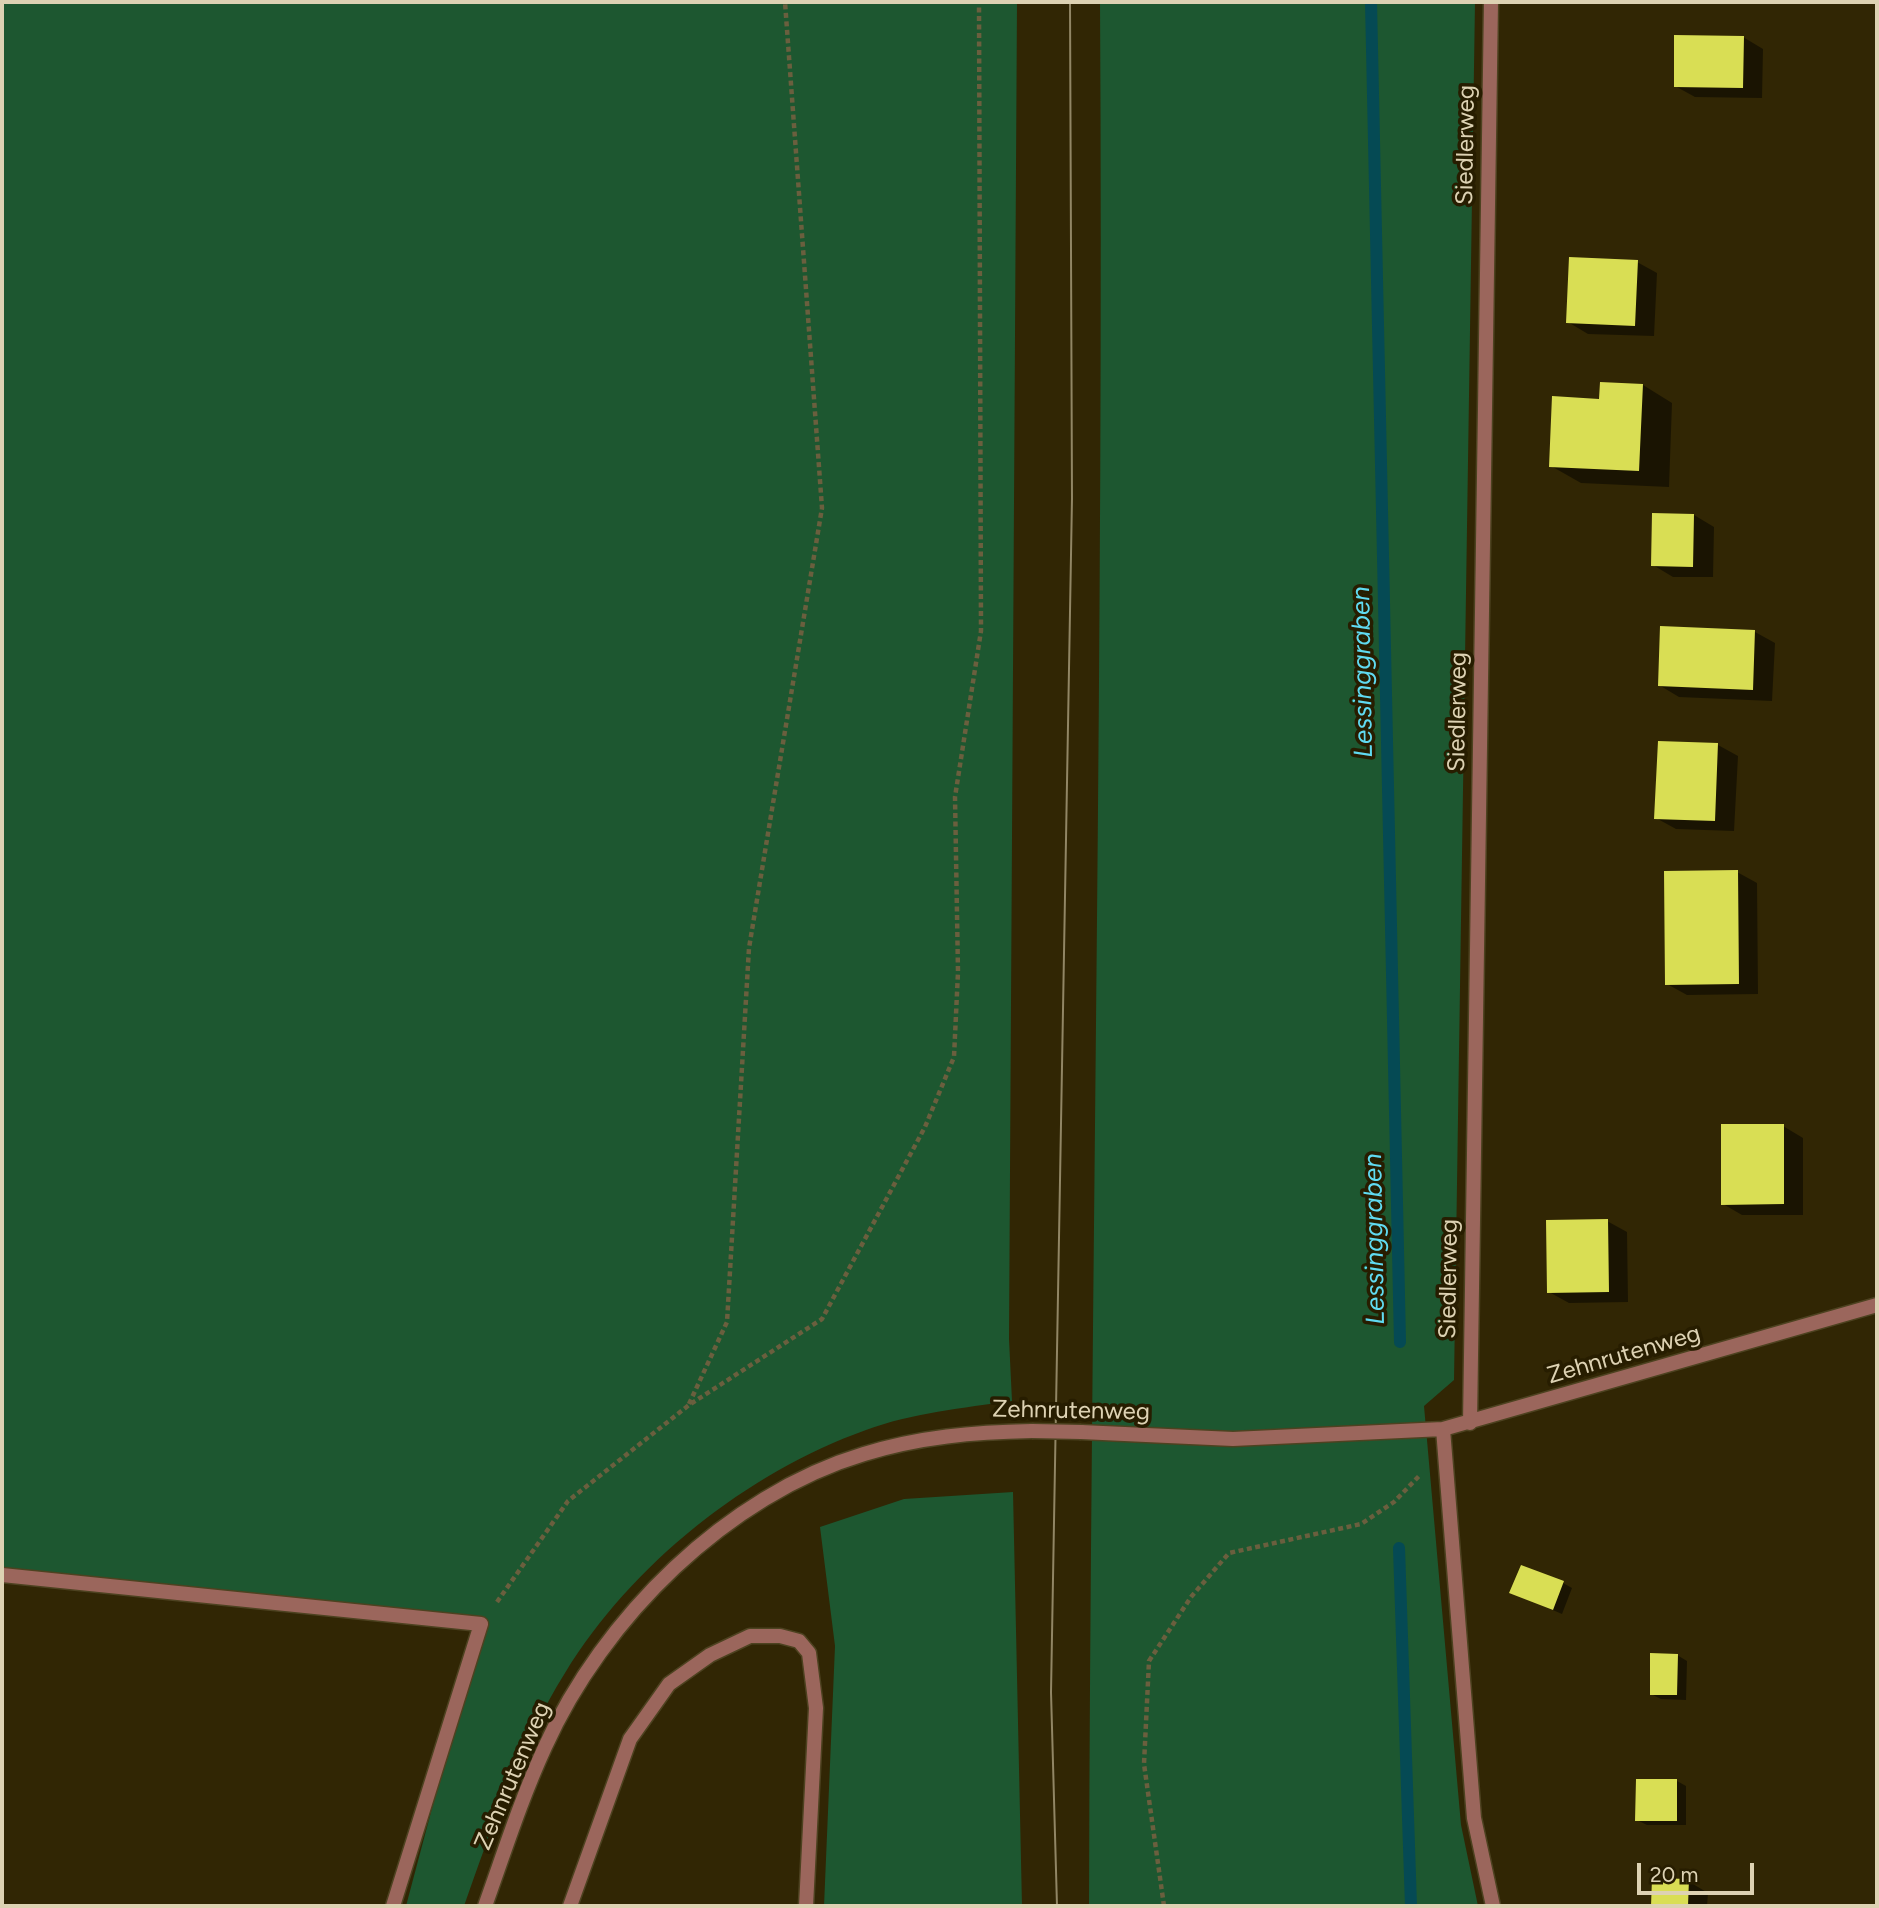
<!DOCTYPE html>
<html>
<head>
<meta charset="utf-8">
<style>
  body { margin:0 }
  #map { position:relative; width:1879px; height:1908px; overflow:hidden; background:#312604; font-family:Figtree,sans-serif }
  canvas { display:block }
  .frame { position:absolute; inset:0; border:4px solid #ddd2b3; pointer-events:none }
  .scale { position:absolute; left:1637px; top:1863px; width:117px; height:32px; box-sizing:border-box; border:4px solid #ddd2b3; border-top:0; padding-left:9px; font-size:21px; line-height:24px; white-space:nowrap; color:#ddd2b3; -webkit-text-stroke:5px #271d00; paint-order:stroke }
</style>
</head>
<body>
<div id="map">
<canvas width="1879" height="1908"></canvas>
<div class="frame"></div>
<div class="scale">20 m</div>
</div>
<script>
const g = document.querySelector('canvas').getContext('2d');
g.lineJoin = 'round';
function fillPath(path, color) { g.fillStyle = color; g.fill(path, 'evenodd'); }
function stroke(path, color, width, dash) { g.strokeStyle = color; g.lineWidth = width; g.lineCap = dash ? 'butt' : 'round'; g.setLineDash(dash || []); g.stroke(path); }
function label(font, color, halo, rows, align = 'center') {
  g.font = font + ' Figtree,sans-serif'; g.lineWidth = 7; g.setLineDash([]); g.textBaseline = 'middle'; g.strokeStyle = halo; g.fillStyle = color; for (const [text, x, y, turn = 0] of rows) {
    g.save(); g.translate(x, y); g.rotate((+turn || 0) * Math.PI / 180); g.textAlign = isNaN(turn) ? turn : align; if (halo) g.strokeText(text, 0, 0); g.fillText(text, 0, 0); g.restore();
  }
}
fillPath(new Path2D(`
  M2,2H1017L1009,1339L1012,1401C963,1408 912,1413 866,1430C746,1473 632,1564 565,1673C520,1745 492,1827 464,1906H406L481,1624L2,1577Z
  M1100,2H1475L1454,1380L1424,1406L1461,1825L1478,1906H1089C1091,1271 1104,637 1100,2Z
  M1013,1492L1022,1906H824L835,1646L820,1527L904,1499Z`), '#1d5730');
fillPath(new Path2D(`
  M1743,37L1763,49L1762,98L1695,97L1675,86Z
  M1637,262L1657,273L1654,336L1588,334L1568,322Z
  M1643,385L1672,403L1669,487L1581,483L1551,466L1601,400Z
  M1694,515L1714,527L1713,577H1673L1653,565Z
  M1662,628L1755,632L1775,643L1772,701L1679,697L1659,685Z
  M1718,745L1738,756L1734,831L1676,829L1656,818Z
  M1737,872L1757,883L1758,994L1687,995L1667,984Z
  M1783,1126L1803,1138V1215H1742L1723,1204Z
  M1607,1221L1627,1232L1628,1302L1569,1303L1549,1292Z
  M1563,1583L1572,1588L1562,1614L1511,1592Z
  M1677,1655L1687,1661L1686,1700L1661,1699L1651,1694Z
  M1677,1781L1686,1786V1825H1647L1637,1820Z
  M1654,1880L1688,1881L1708,1893L1707,1906H1653Z`), '#0007');
stroke(new Path2D(`
  M1371,2L1400,1342
  M1399,1548L1411,1906`), '#054a54', 12);
fillPath(new Path2D(`
  M1674,35L1744,36L1743,88L1674,87Z
  M1569,257L1638,260L1635,326L1566,323Z
  M1600,382L1643,384L1639,471L1549,467L1552,396L1599,399Z
  M1652,513L1694,514L1693,567L1651,566Z
  M1660,626L1755,630L1753,690L1658,686Z
  M1658,741L1718,743L1715,821L1654,819Z
  M1738,870L1739,984L1665,985L1664,871Z
  M1721,1124H1784V1204L1721,1205Z
  M1608,1219L1609,1292L1547,1293L1546,1220Z
  M1521,1565L1564,1581L1553,1610L1509,1593Z
  M1650,1653L1678,1654L1677,1695H1650Z
  M1636,1779H1677V1821H1635Z
  M1652,1878L1689,1879L1688,1906H1651Z`), '#d9de54');
const service = new Path2D(`
  M2,1575L481,1624L393,1906
  M570,1906L630,1739L669,1684L710,1655L750,1636H780L799,1641L809,1653L816,1708L806,1906`);
const minor = new Path2D(`
  M1470,1423L1491,2
  M1443,1429L1474,1818L1493,1906
  M1081,1432L1233,1439L1443,1429L1877,1305
  M485,1906C504,1853 521,1799 545,1747C603,1618 727,1495 864,1454C919,1437 974,1432 1032,1431`);
stroke(service, '#4d4220', 17);
stroke(minor, '#4d4220', 17);
stroke(new Path2D(`
  M689,1404L727,1322L749,948L822,508L785,2
  M497,1602L568,1501L689,1405L822,1319L925,1127L954,1057L958,972L955,797L981,631L979,2
  M1164,1906L1144,1764L1149,1661L1191,1597L1229,1553L1361,1524L1394,1502L1420,1475`), '#6a5f3e', 4.5, [5, 3.5]);
stroke(service, '#9b665c', 14);
stroke(minor, '#9b665c', 14);
stroke(new Path2D(`
  M1057,1906L1051,1692L1072,498L1070,2`), '#918665', 2);
const minorBridge = new Path2D(`
  M1032,1431L1081,1432`);
stroke(minorBridge, '#4d4220', 17, []);
stroke(minorBridge, '#9b665c', 14);
label('24px', '#ddd2b3', '#271d00', [
  ["Siedlerweg",1466,145,-89],
  ["Siedlerweg",1458,712,-89],
  ["Siedlerweg",1449,1279,-89],
  ["Zehnrutenweg",1624,1355,-16],
  ["Zehnrutenweg",1071,1411,1],
  ["Zehnrutenweg",513,1776,-67]
]);
label('italic 26px', '#60dbf1', '#271d00', [
  ["Lessinggraben",1363,672,-91],
  ["Lessinggraben",1375,1239,-91]
]);
</script>
</body>
</html>
